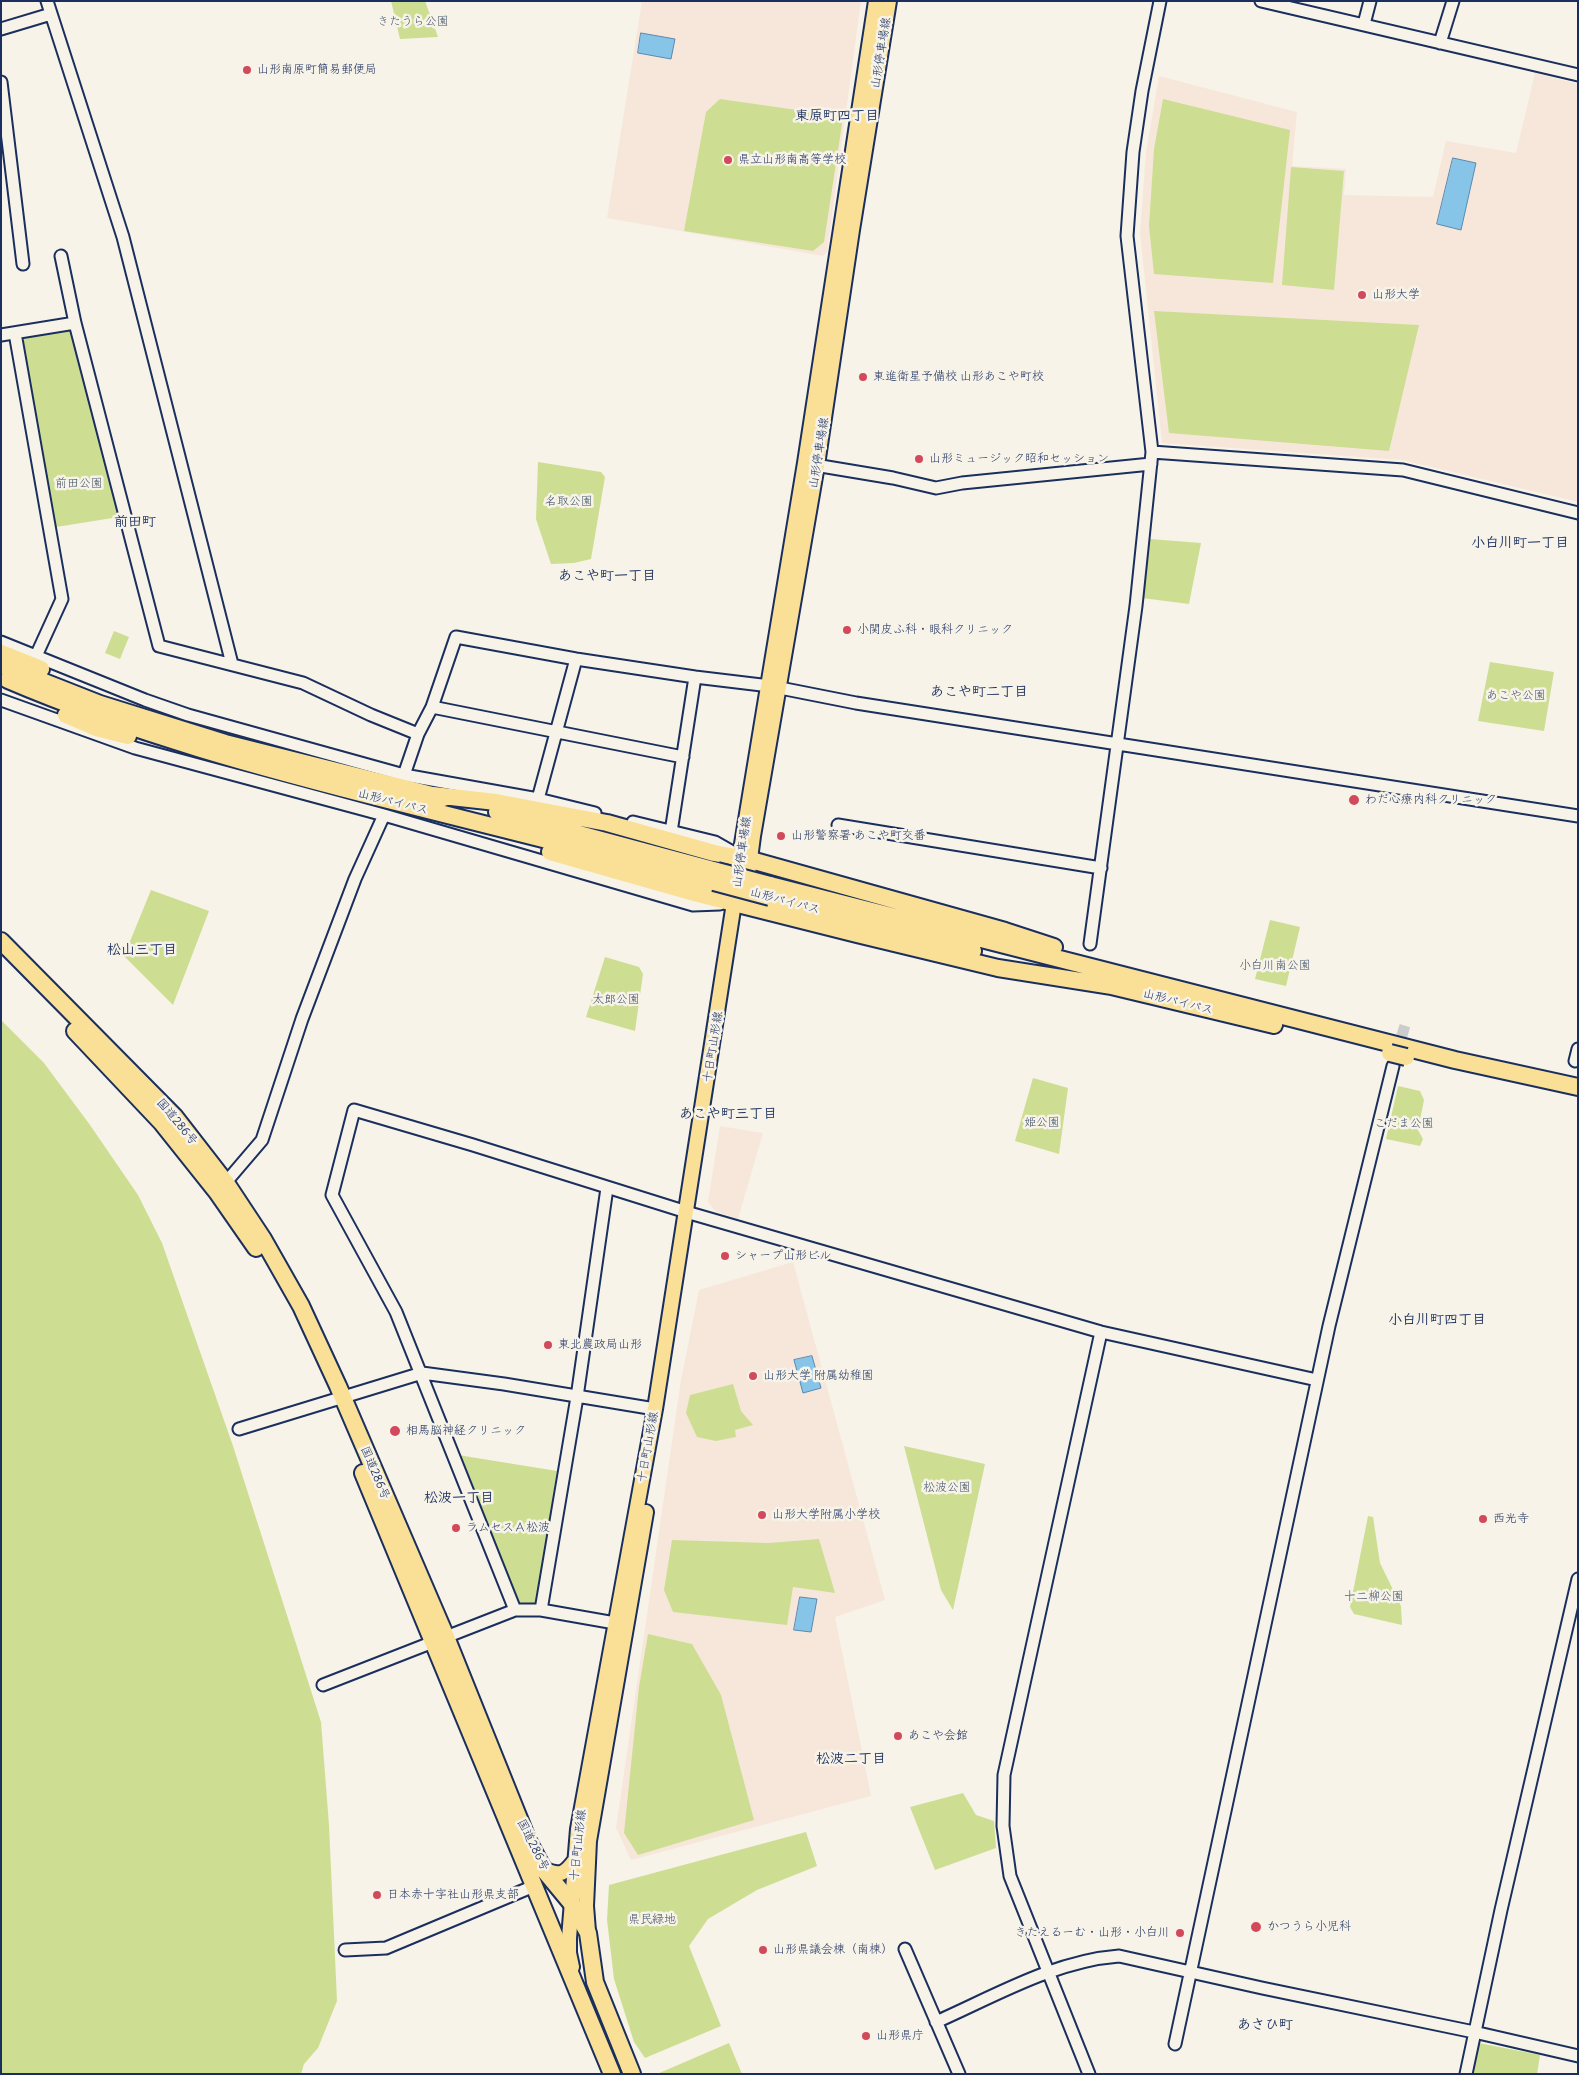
<!DOCTYPE html>
<html>
<head>
<meta charset="utf-8">
<style>
  body { margin:0 }
  #map { position:relative; width:1579px; height:2075px; overflow:hidden; background:#f7f3e8; font-family:Delius,sans-serif }
  canvas { display:block }
  .frame { position:absolute; inset:0; border:2px solid #1b2f5e; pointer-events:none }
</style>
</head>
<body>
<div id="map">
<canvas width="1579" height="2075"></canvas>
<div class="frame"></div>
</div>
<script>
const g = document.querySelector('canvas').getContext('2d');
g.lineJoin = 'round';
function fillPath(path, color) { g.fillStyle = color; g.fill(path, 'evenodd'); }
function stroke(path, color, width, dash) { g.strokeStyle = color; g.lineWidth = width; g.lineCap = dash ? 'butt' : 'round'; g.setLineDash(dash || []); g.stroke(path); }
function label(font, color, halo, rows, align = 'center') {
  g.font = font + ' Delius,"Klee One",sans-serif'; g.lineWidth = 5; g.setLineDash([]); g.textBaseline = 'middle'; g.strokeStyle = halo; g.fillStyle = color; for (const [text, x, y, turn = 0] of rows) {
    g.save(); g.translate(x, y); g.rotate((+turn || 0) * Math.PI / 180); g.textAlign = isNaN(turn) ? turn : align; if (halo) g.strokeText(text, 0, 0); g.fillText(text, 0, 0); g.restore();
  }
}
fillPath(new Path2D(`
  M642,1H861L827,252L823,256L607,218Z
  M1535,73L1578,84V502L1402,460L1162,443L1140,233L1146,152L1159,76L1297,112L1292,166L1346,169L1344,195L1433,197L1446,141L1516,153Z
  M720,1126L763,1133L738,1219L715,1211L708,1202Z
  M793,1262L885,1600L835,1617L871,1796L631,1860L616,1828L681,1380L699,1290Z`), '#f7e7da');
fillPath(new Path2D(`
  M391,1H425L438,37L400,39Z
  M720,99L839,116L842,124L824,242L813,251L684,231L706,112Z
  M1163,99L1290,130L1273,283L1154,274L1149,226L1154,149Z
  M1291,167L1344,171L1334,290L1282,285Z
  M1154,311L1419,325L1389,451L1169,433Z
  M75,323L125,516L50,528L15,333Z
  M538,462L601,472L605,477L591,559L574,563L551,564L536,519Z
  M1150,539L1201,543L1189,604L1142,598Z
  M114,631L129,637L120,659L105,653Z
  M1490,662L1554,672L1544,731L1478,721Z
  M151,890L209,911L173,1005L124,956Z
  M1270,920L1300,927L1286,986L1255,979Z
  M605,957L639,967L643,974L635,1031L586,1017Z
  M1,1020L44,1063L90,1125L138,1195L162,1243L233,1446L321,1722L329,1825L337,2001L318,2048L304,2064L301,2074H1Z
  M1033,1078L1068,1088L1059,1154L1015,1141Z
  M1398,1086L1420,1091L1424,1100L1418,1130L1423,1139L1420,1146L1386,1139Z
  M733,1384L741,1411L753,1425L735,1430L736,1437L716,1441L697,1437L686,1413L690,1395Z
  M904,1446L985,1464L953,1610L941,1590Z
  M458,1455L557,1471L535,1605L519,1604Z
  M1368,1516L1373,1517L1380,1563L1401,1606L1402,1625L1354,1614L1350,1607Z
  M819,1539L835,1593L793,1587L787,1625L673,1612L664,1590L672,1540L769,1543Z
  M648,1634L692,1644L721,1695L754,1820L638,1855L624,1833L639,1687Z
  M963,1793L976,1815L994,1821L996,1848L935,1870L910,1807Z
  M806,1832L817,1866L757,1890L708,1919L689,1946L721,2026L645,2058L634,2042L614,1979L607,1920L609,1885Z
  M729,2043L742,2074H657Z
  M1479,2043L1540,2055L1537,2074H1473Z`), '#cdde92');
const water = new Path2D(`
  M641,33L675,39L671,59L638,53Z
  M1453,158L1476,163L1461,230L1437,224Z
  M812,1356L821,1388L803,1393L794,1360Z
  M800,1597L817,1599L811,1632L794,1630Z`);
fillPath(water, '#87c5e8');
stroke(water, '#5c89b1', 1);
stroke(new Path2D(`
  M1397,1052L1406,1022`), '#cbcccc', 11, [11, 5.5]);
const minor = new Path2D(`
  M47,1L123,237L232,664
  M1261,1L1578,75
  M1364,24L1370,1
  M1,29L51,14
  M1440,43L1453,1
  M1,82L23,264
  M61,256L75,323L159,646L303,683L371,715L418,734
  M15,333L62,599L36,656
  M1,335L75,323
  M1152,452L1403,470L1578,513
  M809,464L893,478L936,488L962,483L1151,464
  M1,642L145,700L188,715L404,775L538,799L595,813
  M1,700L135,748L384,815L693,905L720,904
  M432,707L683,757
  M404,775L418,734L432,707L456,637L576,659L695,677L770,686L856,703L1578,816
  M538,799L576,659
  M633,822L715,842L736,854
  M838,825L1101,868
  M671,832L695,677
  M1090,944L1136,606L1152,452L1127,236L1133,152L1142,91L1160,1
  M1575,1061L1578,1049
  M221,1188L262,1140L302,1019L355,879L384,815
  M239,1429L422,1373L504,1384L655,1409
  M515,1610L396,1312L332,1195L354,1110L473,1145L693,1214L1101,1332L1317,1380
  M541,1610L577,1397L607,1188
  M323,1685L515,1610H541L615,1623
  M905,1949L959,2074
  M345,1950L386,1948L534,1886
  M936,2022C995,1996 1054,1961 1119,1956L1262,1988L1474,2032L1578,2056
  M1175,2044L1329,1326L1393,1066
  M1089,2074L1010,1876L1003,1826L1004,1775L1101,1332
  M1466,2074L1501,1910L1578,1579`);
const major = new Path2D(`
  M746,889L753,836L817,465L852,230L889,1
  M543,1869C561,1877 565,1874 576,1859
  M588,1931L586,1906L589,1841L646,1512
  M572,1967L569,1953V1938L578,1829L655,1409L734,903L740,856L805,463L876,1`);
const highway = new Path2D(`
  M1,653L41,669
  M1,665L100,704L225,743L444,798
  M8,680C132,733 265,769 396,802C502,829 608,856 714,882
  M66,715L96,728L128,736
  M433,795L496,802L607,823L714,853L751,860L1005,931L1054,947
  M497,812L717,871
  M550,852L698,894L857,934L998,968L1112,986
  M770,885L1455,1060L1578,1087
  M770,897L973,951
  M1,941L174,1116L226,1183L263,1239L301,1306L338,1386L446,1637L528,1841L543,1869L572,1904L588,1933L595,1982L632,2074
  M1103,984L1274,1025
  M75,1031L162,1123L217,1192L256,1248
  M363,1473L612,2074`);
stroke(minor, '#1b2f5e', 15);
stroke(major, '#1b2f5e', 18);
stroke(highway, '#1b2f5e', 20);
stroke(minor, '#f7f3e8', 11);
stroke(major, '#f9e096', 14);
stroke(highway, '#f9e096', 16);
const highwayBridge = new Path2D(`
  M717,871L770,885
  M714,882L770,897
  M1390,1053L1406,1057`);
stroke(highwayBridge, '#1b2f5e', 20, []);
stroke(highwayBridge, '#f9e096', 16);
for (const [x, y, r, color] of [
  [247,70,5,"#d1495b"],
  [728,160,5,"#d1495b"],
  [1362,295,5,"#d1495b"],
  [863,377,5,"#d1495b"],
  [919,459,5,"#d1495b"],
  [847,630,5,"#d1495b"],
  [1354,800,6,"#d1495b"],
  [781,836,5,"#d1495b"],
  [725,1256,5,"#d1495b"],
  [548,1345,5,"#d1495b"],
  [753,1376,5,"#d1495b"],
  [395,1431,6,"#d1495b"],
  [762,1515,5,"#d1495b"],
  [1483,1519,5,"#d1495b"],
  [456,1528,5,"#d1495b"],
  [898,1736,5,"#d1495b"],
  [377,1895,5,"#d1495b"],
  [1256,1927,6,"#d1495b"],
  [1180,1933,5,"#d1495b"],
  [763,1950,5,"#d1495b"],
  [866,2036,5,"#d1495b"]
]) { const dot = new Path2D(); dot.arc(x, y, r, 0, 2 * Math.PI); g.fillStyle = color; g.fill(dot); stroke(dot, '#f7f3e8', 2); }
label('12px', '#3f5268', '#f7f3e8', [
  ["きたうら公園",413,22],
  ["前田公園",79,484],
  ["名取公園",569,502],
  ["あこや公園",1516,696],
  ["小白川南公園",1275,966],
  ["太郎公園",616,1000],
  ["姫公園",1042,1123],
  ["こだま公園",1404,1124],
  ["松波公園",947,1488],
  ["十二柳公園",1374,1597],
  ["県民緑地",652,1920]
]);
label('12px', '#1b2f5e', '#f7f3e8', [
  ["山形停車場線",881,53,-81],
  ["山形停車場線",819,453,-81],
  ["山形バイパス",393,802,14],
  ["山形停車場線",742,852,-82],
  ["山形バイパス",785,901,15],
  ["山形バイパス",1178,1002,14],
  ["十日町山形線",713,1047,-81],
  ["国道286号",177,1122,50],
  ["十日町山形線",648,1447,-80],
  ["国道286号",375,1473,67],
  ["国道286号",533,1845,63],
  ["十日町山形線",578,1845,-84]
]);
label('12px', '#1b2f5e', '#f7f3e8', [
  ["山形南原町簡易郵便局",257,70],
  ["県立山形南高等学校",738,160],
  ["山形大学",1372,295],
  ["東進衛星予備校 山形あこや町校",873,377],
  ["山形ミュージック昭和セッション",929,459],
  ["小関皮ふ科・眼科クリニック",857,630],
  ["わだ心療内科クリニック",1365,800],
  ["山形警察署 あこや町交番",791,836],
  ["シャープ山形ビル",735,1256],
  ["東北農政局山形",558,1345],
  ["山形大学 附属幼稚園",763,1376],
  ["相馬脳神経クリニック",406,1431],
  ["山形大学附属小学校",772,1515],
  ["西光寺",1493,1519],
  ["ラムセスＡ松波",466,1528],
  ["あこや会館",908,1736],
  ["日本赤十字社山形県支部",387,1895],
  ["かつうら小児科",1267,1927],
  ["きたえるーむ・山形・小白川",1170,1933,"right"],
  ["山形県議会棟（南棟）",773,1950],
  ["山形県庁",876,2036]
], 'left');
label('bold 14px', '#1b2f5e', '#f7f3e8', [
  ["東原町四丁目",837,116],
  ["前田町",135,522],
  ["小白川町一丁目",1520,543],
  ["あこや町一丁目",607,576],
  ["あこや町二丁目",979,692],
  ["松山三丁目",142,950],
  ["あこや町三丁目",728,1114],
  ["小白川町四丁目",1437,1320],
  ["松波一丁目",459,1498],
  ["松波二丁目",851,1759],
  ["あさひ町",1265,2025]
]);
</script>
</body>
</html>
